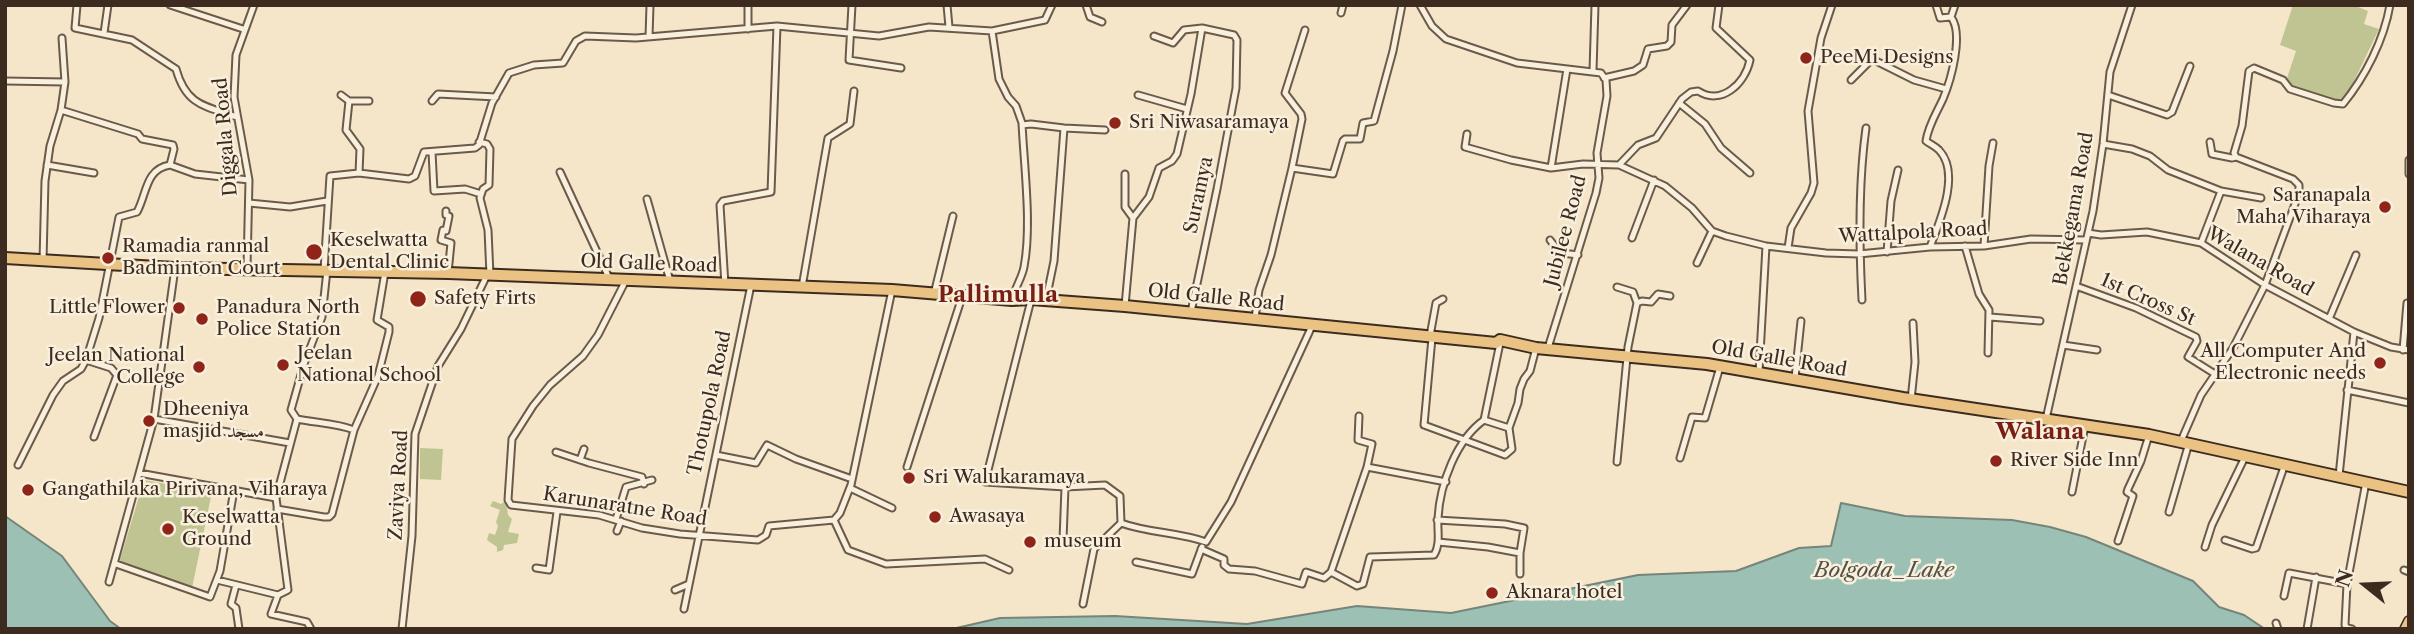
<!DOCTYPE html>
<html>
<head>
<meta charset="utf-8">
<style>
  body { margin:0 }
  #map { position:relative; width:2414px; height:634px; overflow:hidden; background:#f5e6c9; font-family:"Libre Caslon Text",serif }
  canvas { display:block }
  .frame { position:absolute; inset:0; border:7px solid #3d2b20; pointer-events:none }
  .north { position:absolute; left:2330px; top:550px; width:70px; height:70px; -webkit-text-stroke:5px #f8efdc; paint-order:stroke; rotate:288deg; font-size:19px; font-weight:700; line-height:28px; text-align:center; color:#3d2b20 }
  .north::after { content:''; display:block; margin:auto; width:24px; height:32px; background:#3d2b20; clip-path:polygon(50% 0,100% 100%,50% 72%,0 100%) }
</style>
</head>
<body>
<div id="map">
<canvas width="2414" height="634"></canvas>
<div class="frame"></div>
<div class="north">N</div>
</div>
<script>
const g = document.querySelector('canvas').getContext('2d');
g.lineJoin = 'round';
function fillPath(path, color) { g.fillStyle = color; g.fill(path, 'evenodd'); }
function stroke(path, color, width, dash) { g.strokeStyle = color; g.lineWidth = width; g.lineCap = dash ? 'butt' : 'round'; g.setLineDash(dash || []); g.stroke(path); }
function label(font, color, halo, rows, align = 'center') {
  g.font = font + ' "Libre Caslon Text",Amiri,serif'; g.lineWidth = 5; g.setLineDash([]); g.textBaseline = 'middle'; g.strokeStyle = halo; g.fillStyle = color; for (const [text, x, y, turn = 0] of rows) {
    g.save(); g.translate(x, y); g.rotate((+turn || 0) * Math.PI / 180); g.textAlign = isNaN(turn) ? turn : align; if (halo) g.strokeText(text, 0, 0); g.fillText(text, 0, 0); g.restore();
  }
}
fillPath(new Path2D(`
  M2293,5H2353L2368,11L2364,24L2379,29L2346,98C2331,107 2301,90 2285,84L2296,51L2280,45Z
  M420,448L443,449L441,480L420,479Z
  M144,480L212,492L192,588L119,563Z
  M493,501L501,504L506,501L508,515L512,519L508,532L519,534L517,543L504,545L503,550L497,552V547L487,540L489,533L495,535L498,526L496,522L500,510L490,506Z`), '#c0c493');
const water = new Path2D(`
  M1841,503L1905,516L2012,520L2050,527L2086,537L2193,581L2219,607L2244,615L2265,629H952L1000,618L1115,616L1247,624L1357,606L1451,613L1638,575L1736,571L1799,548L1831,546Z
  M5,516L62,556L110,621L121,629H5Z`);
fillPath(water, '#9cc0b4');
stroke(water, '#768479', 2);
const street = new Path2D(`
  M77,5L75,28L132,40L176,69C186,105 204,106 237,117
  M170,5L243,29
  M748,5V29
  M852,5L849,60L901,68
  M947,5L949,27
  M1086,5L1090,17L1102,22
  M1420,5L1432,26L1446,39L1517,63L1601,73L1606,80L1607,96L1597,153L1599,178L1596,193L1548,348
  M1341,13L1343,5
  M1951,17L1955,5
  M992,31L999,79L1008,97L1016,106L1022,123C1024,166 1032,226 1024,267C1022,278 1015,287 1013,298
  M104,33L108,5
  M1154,36L1173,43L1184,30L1202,28L1234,35L1237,40L1236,88L1217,189L1191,312
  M649,37L650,5
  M1593,71L1595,5
  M1604,78L1634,71L1643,65L1648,49L1667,46L1671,42L1672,25L1687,5
  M1851,80L1872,59L1914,80L1946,89
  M5,81L65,82
  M341,95L349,101L346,130L360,149L359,173
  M1138,95L1187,109
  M2108,95L2167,115L2172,112L2190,66
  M349,101H369
  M432,101L438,94L496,97
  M1679,103L1705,124L1721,148L1750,173
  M61,110L138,134L142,139L173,145L174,149L170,165
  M1022,125L1031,124L1064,128L1105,130
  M1467,134L1465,147L1511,160L1551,168L1583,164L1619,165L1665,186L1692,208L1712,231L1726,236L1766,246L1826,253L1859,254L1930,247L1984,246L2031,239L2086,240
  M479,142L487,144L490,149L489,185L483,189L480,198L488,230L490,275
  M2210,142L2212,154L2232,158L2236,157
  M2103,144L2132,149L2150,156L2168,170L2221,191L2201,243
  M432,152L434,191L465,189L481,194
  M2409,160V174
  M47,165L94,173
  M1619,165L1638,145L1656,138L1682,99L1691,92L1698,91C1721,106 1745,84 1750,60L1716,28L1719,5
  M1292,168L1302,119L1301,114L1285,93L1305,30
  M1551,168L1567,69
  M560,172L610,280
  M1125,174V207L1133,218
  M2221,191L2261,198
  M647,199L670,281
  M249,203L290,207L327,201
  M446,211V215L449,216L446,231L443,230L441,240L451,243L448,273
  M2088,233L2101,235L2147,232L2201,243L2265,285L2354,332L2391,347L2409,350
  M1632,238L1654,180
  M1550,240L1554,245V252L1578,255
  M1965,246L1979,294L1989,310L1988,353
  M1984,246L1989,166L1993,143
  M1930,247C1940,221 1961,173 1939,150C1935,146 1930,144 1926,141C1928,126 1937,112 1943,99C1951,80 1964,34 1951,17L1940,18L1936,5
  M1788,248L1791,228L1811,193L1814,183L1808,111L1821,38L1832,5
  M1887,252L1891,201L1898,170
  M43,261L45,181L50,146L61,110L65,82L62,38
  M1697,263L1712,231
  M247,268L249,180L234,97L236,55L254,5
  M324,270L330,176L359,173L409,179L415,176L424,152L475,148L479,145L492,103L509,73L534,65L563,63L576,41L585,36L636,38L777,26L879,36L929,27L992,31L1045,20L1052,5
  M625,282L598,335L583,356L550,385L533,406L512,439L508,500L511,505L599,515L642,528L680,534L758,540L766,535L769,526L834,520L840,513L851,485L892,290
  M725,285L720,205L723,201L771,192L777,26
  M2076,286L2136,308L2196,337L2197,341L2188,357L2215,374
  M802,287L828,138L850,124L854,91
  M1617,287L1633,292L1637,303L1628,347L1617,462
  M934,294L953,216
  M1031,300L985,482L1065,487L1105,485L1120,496L1121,523C1148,533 1178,532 1206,542L1231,502L1312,326
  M1046,300L1054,261L1064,128
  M1862,300C1859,243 1858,185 1866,128
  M1637,303L1642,301L1651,302L1658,294L1670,296
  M1125,306L1133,218L1149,197L1159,168L1172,161L1177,154L1191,94L1202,28
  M1990,317L2040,321
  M1255,318L1259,290L1271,255L1292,168L1333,174L1343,141L1345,139H1360L1363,123L1374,121L1393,51L1402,5
  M2329,319L2356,255
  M1430,336L1436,303L1443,299
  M1432,338L1424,425L1505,455L1512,449L1509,428
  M2063,345L2097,350
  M2403,350L2407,303
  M86,360L111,368L117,375L94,437
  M1759,372L1766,246
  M1795,378L1801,321
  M2347,390L2409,403
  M1911,400L1915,362L1913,323
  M1359,416L1358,440L1372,444L1367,467
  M154,419L290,443
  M297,419C316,423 336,423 354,430
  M2046,419L2093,211L2103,144L2110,72L2132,5
  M1484,420L1509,428L1518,403L1520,389L1524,379L1530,371L1536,348
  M2181,441L2201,395L2233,348L2265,285L2299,193V185L2293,179L2236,157L2234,153L2242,126L2249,71L2254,68L2283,80L2290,89L2334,103L2343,104C2365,77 2384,40 2390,5
  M556,452L589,463L642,477L644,484
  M716,455L756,463L767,445L796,459L852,479
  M1680,458L1692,417L1705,418L1720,367
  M580,460L584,449
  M18,465L53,395L63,381L81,369L86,360L99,318L119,217L137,212C147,194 145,169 170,165L195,174L249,180
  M907,467L962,297
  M139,473L276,498
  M2339,476L2354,332
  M850,488L892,508
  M2072,492L2085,426
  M277,509L324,517H329L332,514L354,430L378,376L389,332V327L377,320L385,272
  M2169,512L2189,443
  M616,519L626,487L652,480
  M834,520L848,550L886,564L985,559L1009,570
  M1437,520L1505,524L1524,528L1520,553V574
  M617,531L621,521
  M1063,540L1065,487
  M2225,540L2252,549L2256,548L2285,464
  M2118,541L2133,496L2127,492L2128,489L2141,461L2149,435
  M1438,542L1488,547L1520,553
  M2205,547L2212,525L2245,457
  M1201,549L1224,559V565L1229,569L1255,571L1302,584L1306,572L1324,578L1331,572L1357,586L1363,584L1370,557L1434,555C1441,544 1437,530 1438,518C1440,484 1456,440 1484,420L1500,343
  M1136,562L1192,574L1202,547
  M116,564L210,597L220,571L234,490
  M536,568L549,570L557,512
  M2404,570L2409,572
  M1331,572L1367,467L1446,482
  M217,580L278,595
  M109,582L154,419L175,268
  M236,585L231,604L236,608L239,629
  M675,590L689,584
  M2284,596L2289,573L2347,584
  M1083,604L1094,549L1121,523
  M684,609L751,285
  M2276,623L2278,629
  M311,629L307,622L271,614L278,595L288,590L276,498L297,419L291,410L304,364L322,317L327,270
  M402,629L412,536L415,434L438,366L461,329L487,275
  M2307,629L2316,577
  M2352,629L2347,628L2345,625L2347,584L2366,482`);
const primary = new Path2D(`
  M2405,629L2409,621`);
const highway = new Path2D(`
  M5,258L175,268L448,273L892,290L1012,300L1031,299L1125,306L1496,343L1500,340L1536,348L1707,364L1903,398L2149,435L2409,492`);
stroke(street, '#6b5a4a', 9);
stroke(primary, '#3d2b20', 12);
stroke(highway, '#3d2b20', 14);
stroke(street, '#f8efdc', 5);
stroke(primary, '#eac384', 9);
stroke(highway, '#eac384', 10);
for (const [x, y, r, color] of [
  [1806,58,7,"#8f2418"],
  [1115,123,7,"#8f2418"],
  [2385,207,7,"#8f2418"],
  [314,252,9,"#8f2418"],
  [108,258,7,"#8f2418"],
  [418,299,9,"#8f2418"],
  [179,308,7,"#8f2418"],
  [202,319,7,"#8f2418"],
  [2380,363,7,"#8f2418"],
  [283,365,7,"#8f2418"],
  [199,367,7,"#8f2418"],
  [149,421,7,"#8f2418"],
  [1996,461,7,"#8f2418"],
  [909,478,7,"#8f2418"],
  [28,490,7,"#8f2418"],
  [935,517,7,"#8f2418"],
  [168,529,7,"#8f2418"],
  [1030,542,7,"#8f2418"],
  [1492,593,7,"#8f2418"]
]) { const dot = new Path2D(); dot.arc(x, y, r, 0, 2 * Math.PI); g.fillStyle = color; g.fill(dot); stroke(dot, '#f8efdc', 2.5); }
label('19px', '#3d2b20', '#f8efdc', [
  ["PeeMi Designs",1820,58],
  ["Sri Niwasaramaya",1129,123],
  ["Saranapala",2371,196,"right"],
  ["Maha Viharaya",2371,218,"right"],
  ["Keselwatta",330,241],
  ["Dental Clinic",330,263],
  ["Ramadia ranmal",122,247],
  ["Badminton Court",122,269],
  ["Safety Firts",434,299],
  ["Little Flower",165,308,"right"],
  ["Panadura North",216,308],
  ["Police Station",216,330],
  ["All Computer And",2366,352,"right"],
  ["Electronic needs",2366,374,"right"],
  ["Jeelan",297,354],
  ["National School",297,376],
  ["Jeelan National",185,356,"right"],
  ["College",185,378,"right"],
  ["Dheeniya",163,410],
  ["masjid مسجد",163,432],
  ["River Side Inn",2010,461],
  ["Sri Walukaramaya",923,478],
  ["Gangathilaka Pirivana, Viharaya",42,490],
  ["Awasaya",949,517],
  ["Keselwatta",182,518],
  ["Ground",182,540],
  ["museum",1044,542],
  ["Aknara hotel",1506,593]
], 'left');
label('19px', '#3d2b20', '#f8efdc', [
  ["Diggala Road",226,137,-95],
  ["Suramya",1199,195,-78],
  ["Bekkegama Road",2074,209,-80],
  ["Jubilee Road",1566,231,-75],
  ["Wattalpola Road",1913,233,-3],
  ["Walana Road",2260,262,30],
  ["Old Galle Road",649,264,2],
  ["Old Galle Road",1216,298,6],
  ["1st Cross St",2148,300,24],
  ["Old Galle Road",1779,359,10],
  ["Thotupola Road",710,403,-78],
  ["Zaviya Road",399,485,-87],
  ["Karunaratne Road",625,507,9]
]);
label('italic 21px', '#555045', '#f8efdc', [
  ["Bolgoda_Lake",1884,571]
]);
label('bold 23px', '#7a1f14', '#f8efdc', [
  ["Pallimulla",998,295],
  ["Walana",2040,432]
]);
</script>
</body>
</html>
